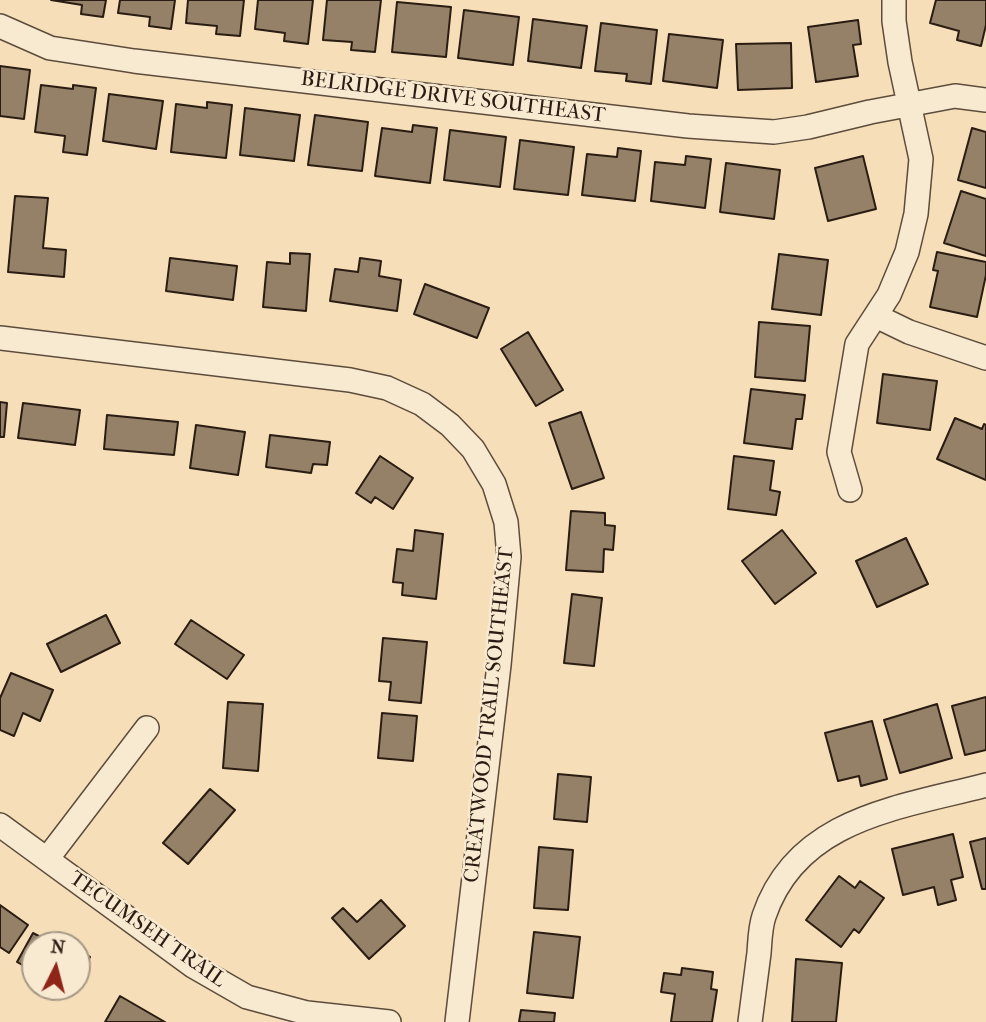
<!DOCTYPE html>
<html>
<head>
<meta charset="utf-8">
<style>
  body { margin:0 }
  #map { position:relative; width:986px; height:1022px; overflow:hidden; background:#f5deb8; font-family:"IM FELL French Canon",serif }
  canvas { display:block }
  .north { position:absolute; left:21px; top:931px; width:70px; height:70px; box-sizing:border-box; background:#f8ead1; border:2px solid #a69885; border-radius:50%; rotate:6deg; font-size:19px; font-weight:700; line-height:28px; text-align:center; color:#2a1c12 }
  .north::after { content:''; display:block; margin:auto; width:24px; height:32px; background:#8f2418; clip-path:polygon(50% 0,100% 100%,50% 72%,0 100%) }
</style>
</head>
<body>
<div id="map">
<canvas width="986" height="1022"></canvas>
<div class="north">N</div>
</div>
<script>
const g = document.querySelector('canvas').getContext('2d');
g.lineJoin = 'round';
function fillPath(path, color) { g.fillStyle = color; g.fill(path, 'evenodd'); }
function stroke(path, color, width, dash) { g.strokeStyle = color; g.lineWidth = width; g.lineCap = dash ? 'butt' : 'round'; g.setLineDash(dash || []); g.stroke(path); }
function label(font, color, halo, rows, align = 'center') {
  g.font = font + ' "IM FELL French Canon",serif'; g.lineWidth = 5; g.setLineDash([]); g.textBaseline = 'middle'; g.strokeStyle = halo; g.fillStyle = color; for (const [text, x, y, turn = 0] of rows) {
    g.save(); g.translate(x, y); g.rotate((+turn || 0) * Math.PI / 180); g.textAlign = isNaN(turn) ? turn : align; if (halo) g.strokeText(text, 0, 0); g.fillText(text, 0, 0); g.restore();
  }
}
const building = new Path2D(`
  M51,0H106L103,17L81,14L82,5Z
  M120,0H175L171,29L149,26L150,17L118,13Z
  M188,0H244L240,36L216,34L217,26L186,23Z
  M258,0H313L308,44L284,41L285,33L255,29Z
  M327,0H381L375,52L351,50L352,42L323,40Z
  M936,0H986V25L981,46L957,40L959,31L930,23Z
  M397,2L451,7L446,57L392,52Z
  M464,10L519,17L513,65L458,58Z
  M533,19L587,26L581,68L528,61Z
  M858,20L861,44L853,45L858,76L816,82L808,27Z
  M601,23L657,30L651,84L626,81L627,74L595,71Z
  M669,34L723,40L717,88L663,81Z
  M791,43L792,88L738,90L736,44Z
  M0,66L30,70L24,119L0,116Z
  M41,85L73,89V85L96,88L87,155L63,152L65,136L35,132Z
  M109,94L163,101L156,149L103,141Z
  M207,102L232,105L226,158L171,152L176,104L207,108Z
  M245,108L300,115L294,161L240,155Z
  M315,115L368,122L362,171L308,165Z
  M413,125L437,128L430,183L375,176L382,128L412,132Z
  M972,128L986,132V188L958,180Z
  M450,130L506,137L500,187L444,180Z
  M520,140L574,147L568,195L514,189Z
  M618,148L641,151L635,201L582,195L587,154L617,157Z
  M686,156L711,159L705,208L651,201L655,162L685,165Z
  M863,156L876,209L828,221L815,168Z
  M726,163L780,170L774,219L720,212Z
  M961,191L986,199V256L944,243Z
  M15,196L48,198L43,248L66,250L64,277L8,272Z
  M937,252L986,262V275L977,317L930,307L938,271L933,270Z
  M290,253L310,254L306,311L263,307L267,262L290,264Z
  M779,254L828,260L821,315L772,309Z
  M170,258L237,266L233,300L166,291Z
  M360,258L381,261L379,276L401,280L397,311L330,301L335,269L358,272Z
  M425,284L489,308L477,338L414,314Z
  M759,322L810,326L805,381L755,377Z
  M528,332L563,390L536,406L501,349Z
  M883,374L937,381L930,430L877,423Z
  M751,389L805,395L802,419H796L792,449L744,443Z
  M0,402L7,403L4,437H0Z
  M23,403L80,410L75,445L18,438Z
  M581,412L604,478L572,489L549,423Z
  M107,415L178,422L174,455L104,449Z
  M955,418L982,429L984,424L986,425V480L937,459Z
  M196,425L245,432L238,475L190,468Z
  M270,435L330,442L327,465L313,464L311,473L266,467Z
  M380,456L413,478L393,509L375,497L371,503L356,493Z
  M734,456L774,461L770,490L780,492L776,515L728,509Z
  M571,511L605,513V525L615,526L613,550L604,549L603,572L566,570Z
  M415,530L443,534L436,599L402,595L403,583L393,582L397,549L413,551Z
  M782,530L816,573L775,604L742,561Z
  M906,538L928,584L877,607L856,561Z
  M572,594L602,598L594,666L564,663Z
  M106,615L120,643L61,672L47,644Z
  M191,620L244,655L227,679L175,644Z
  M383,638L427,642L421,703L389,700L391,682L379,681Z
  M11,673L53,690L40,721L23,713L14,736L0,730V698Z
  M986,697V750L965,755L952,706Z
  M228,702L263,704L258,771L223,768Z
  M937,704L952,758L900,773L884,720Z
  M382,713L417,716L413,761L378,758Z
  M872,721L887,779L861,786L859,776L838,781L825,733Z
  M558,774L591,777L587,822L554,819Z
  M210,789L235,810L188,864L163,843Z
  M953,834L963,877L951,880L956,900L938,905L934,887L903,895L892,849Z
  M986,838V889H982L970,842Z
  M539,847L573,850L568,910L534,908Z
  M839,876L855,888L860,881L884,898L859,933L854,929L841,947L806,920Z
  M381,900L405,926L369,959L332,918L343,908L357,922Z
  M0,905L28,925L9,953L0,947Z
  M534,932L580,937L573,998L527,993Z
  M33,933L56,945H35V972L17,962Z
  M77,951L90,957L77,981Z
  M796,959L842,963L836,1022H792Z
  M682,968L713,972L711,989L717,990L712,1022H671L675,994L661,992L664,973L681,975Z
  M120,996L165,1022H105Z
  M521,1010L555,1013L554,1022H519Z`);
fillPath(building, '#948168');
stroke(building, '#2a1c12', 2);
const street = new Path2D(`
  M0,26L50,48L134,61L688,126L774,132L808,127L870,112L955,96L986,100
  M876,316L909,332L986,358
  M0,338L350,380L387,388L422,404L450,425L473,449L494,484L506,522L509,557L499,665L457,1022
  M850,490L839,452L857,344L889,295L907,252L916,214L921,159L900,62L894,21V0
  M0,825L193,966L247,997L307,1013L389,1022
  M47,859L147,728
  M750,1022C753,999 756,976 759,953C760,941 760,928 764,916C797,818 899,808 986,785`);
stroke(street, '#5d4c3c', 26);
stroke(street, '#f8ead1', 23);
label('21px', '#2a1c12', '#f8ead1', [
  ["BELRIDGE DRIVE SOUTHEAST",453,98,7],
  ["CREATWOOD TRAIL SOUTHEAST",490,715,-84],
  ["TECUMSEH TRAIL",147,930,35]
]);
</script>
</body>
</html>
